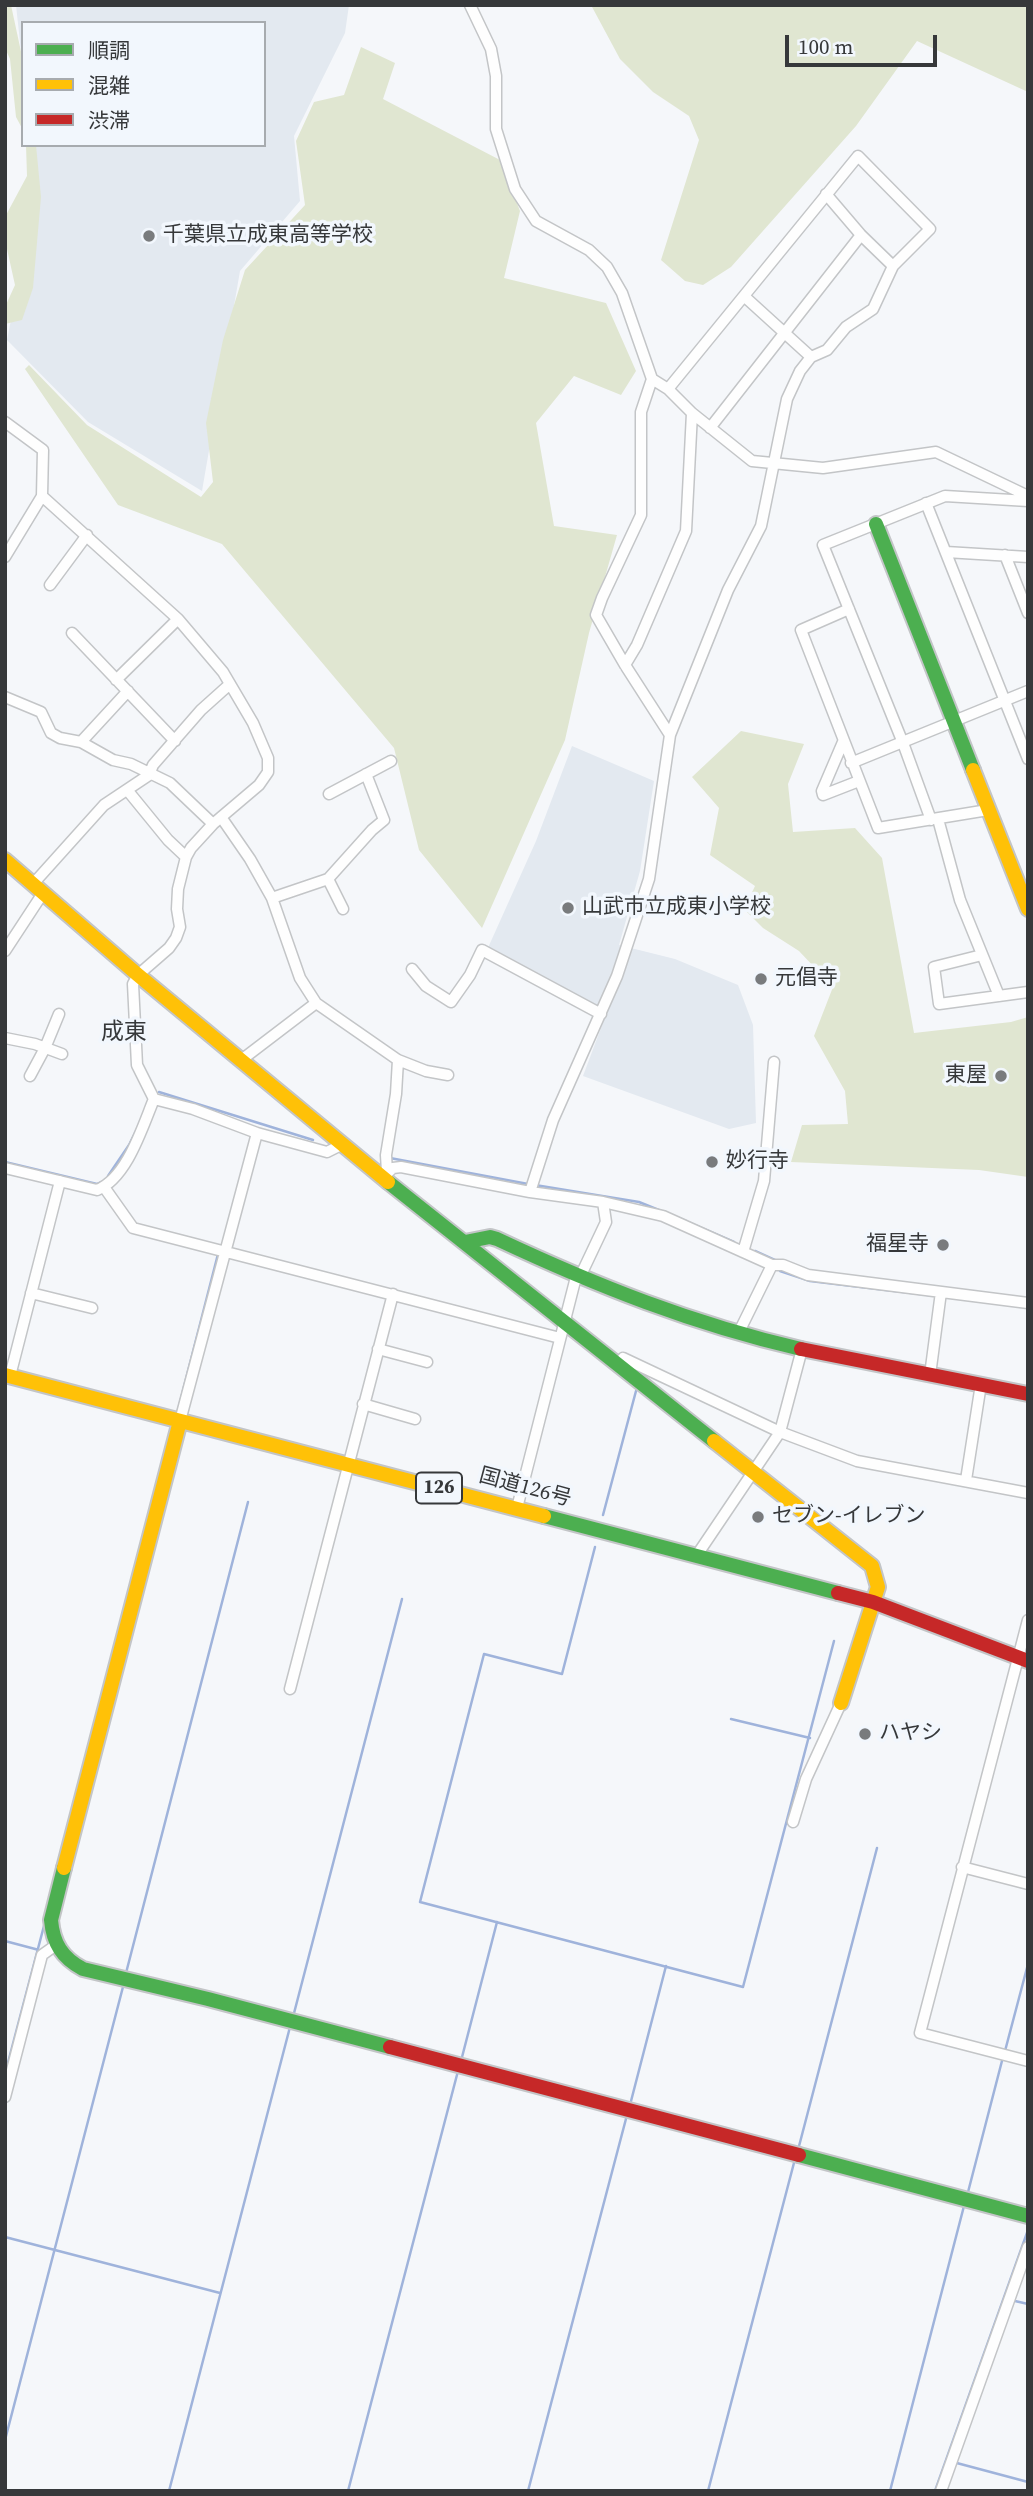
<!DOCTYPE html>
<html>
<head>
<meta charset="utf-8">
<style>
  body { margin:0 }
  #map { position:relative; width:1033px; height:2496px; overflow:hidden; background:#f5f7fa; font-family:"Source Serif 4","Noto Sans JP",serif }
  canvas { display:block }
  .frame { position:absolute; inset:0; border:7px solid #36383a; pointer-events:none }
  .legend { position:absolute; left:21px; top:21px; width:245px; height:126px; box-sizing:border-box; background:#f2f7fd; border:2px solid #a7abaf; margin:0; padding:9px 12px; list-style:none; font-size:21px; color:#36383a }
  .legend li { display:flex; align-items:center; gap:14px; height:35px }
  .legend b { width:35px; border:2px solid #a7abaf }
  .scale { position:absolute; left:785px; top:35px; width:152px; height:32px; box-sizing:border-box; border:4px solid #36383a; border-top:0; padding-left:9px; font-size:21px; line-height:24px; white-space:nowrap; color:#36383a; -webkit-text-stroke:5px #f2f7fd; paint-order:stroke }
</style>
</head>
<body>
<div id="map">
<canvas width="1033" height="2496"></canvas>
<div class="frame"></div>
<ul class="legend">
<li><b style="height:9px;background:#4caf50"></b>順調</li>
<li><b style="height:9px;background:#ffc107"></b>混雑</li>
<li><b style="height:9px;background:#c62828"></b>渋滞</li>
</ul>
<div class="scale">100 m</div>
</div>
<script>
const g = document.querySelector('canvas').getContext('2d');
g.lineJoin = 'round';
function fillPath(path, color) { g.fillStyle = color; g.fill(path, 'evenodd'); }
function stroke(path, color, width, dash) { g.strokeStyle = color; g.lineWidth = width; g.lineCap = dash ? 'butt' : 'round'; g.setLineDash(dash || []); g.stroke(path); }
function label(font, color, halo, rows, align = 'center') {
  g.font = font + ' "Source Serif 4","Noto Sans JP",serif'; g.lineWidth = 7; g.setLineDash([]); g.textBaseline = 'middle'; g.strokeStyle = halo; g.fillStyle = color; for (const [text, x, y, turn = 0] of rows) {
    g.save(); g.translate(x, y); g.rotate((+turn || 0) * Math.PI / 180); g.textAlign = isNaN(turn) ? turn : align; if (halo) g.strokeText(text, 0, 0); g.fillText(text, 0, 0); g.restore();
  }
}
fillPath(new Path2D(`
  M16,5H349L345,33L294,136L300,201L240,271L202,491L88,422L7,340L36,194L31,145H264V23H23V70Z
  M572,746L654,781L640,871L619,945L675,959L738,985L753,1025L756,1123L729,1129L583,1076L607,1012L487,950L536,841Z`), '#e3e9f0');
fillPath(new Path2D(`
  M5,5H11L23,61V130L16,117L10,59L5,48Z
  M591,5H1028V92L917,41L856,126L731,267L703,285L685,281L661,260L699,140L689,116L653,92L620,59Z
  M361,47L395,63L383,99L500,160L520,211L504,278L606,303L636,371L621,395L574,376L536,423L554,526L617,535L589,633L565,740L482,928L419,850L394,748L222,544L118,505L25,369L29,365L87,425L201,497L213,482L206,423L223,340L245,270L305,205L296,141L314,102L344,95Z
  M26,145H36L41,197L33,288L22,320L5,324V307L15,285L5,240V217L27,176Z
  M741,731L804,744L788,784L793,832L855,828L882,858L914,1033L1011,1022L1028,1017V1177L979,1170L791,1162L802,1125L848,1124L845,1091L814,1036L833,987L799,951L763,928L744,909L755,886L710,855L719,808L692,777Z`), '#e0e6d1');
stroke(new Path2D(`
  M159,1092L313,1140
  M390,1158L528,1184
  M5,1162L97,1184L101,1182
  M108,1176L129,1145L139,1125
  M535,1185L639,1202L686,1221
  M690,1223L734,1242
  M755,1251L777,1261
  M779,1267L780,1271L810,1281L970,1300
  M177,1414L218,1254
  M603,1515L636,1391
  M595,1547L562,1674L484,1654L420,1902L743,1987L834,1641
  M731,1719L810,1738
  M5,1941L39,1950
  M126,1973L248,1502
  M293,2017L402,1599
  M1005,2051L1028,1964
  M461,2061L497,1922
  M5,2074L45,1922
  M630,2105L666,1966
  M798,2150L877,1848
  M967,2196L1003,2057
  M5,2237L220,2293
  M1015,2301L1028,2304
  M5,2440L124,1983
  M953,2462L1028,2482
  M169,2491L290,2027
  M348,2491L458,2071
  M528,2491L627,2115
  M708,2491L795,2159
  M890,2491L964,2206
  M935,2491L1028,2230`), '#9fb3db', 2.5);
const street = new Path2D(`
  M470,5L491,49L496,76V129L515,189L536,221L589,250L607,267L622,293L652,379L641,412V515L602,598L596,615L625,665L670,735
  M826,194L861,235L893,266
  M745,297L811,357
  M652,379L668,389L692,413L752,461L823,468L936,452L1028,496
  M5,422L43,450L42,496L5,557
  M710,428L861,235
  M42,496L178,619L223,672L253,723L268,758V772L259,785L213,824L191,848L186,857L178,889L177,909L180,927L176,938L169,948L138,975L133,984L137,1065L154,1099L193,1109L257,1133L327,1152L341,1145
  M926,503L1028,759
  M946,552L1028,557
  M1005,555L1028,613
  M50,585L87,535
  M849,609L801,630L878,828L988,810
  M72,633L175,741
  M625,665L637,645L686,531L692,413
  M116,680L178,619
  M5,697L41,712L51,733L60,738L81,742L113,760L131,764L170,783L213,824
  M81,742L128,691
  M843,742L822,791L823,795L859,781
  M851,763L1028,691
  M128,791L168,840L186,857
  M329,794L391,761
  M221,817L250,859L272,898L300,978L316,1003L398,1060L426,1071L448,1075
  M938,819L960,900L999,996
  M931,820L903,743L823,545L945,496L1028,501
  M328,879L372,830L384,820L366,774
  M33,884L104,805L149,775L153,765L201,710L230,684
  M272,898L328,879L343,909
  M5,951L43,893
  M982,955L934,967L939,1004L1028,992
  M412,969L426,986L451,1002L470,975L482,950L601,1014
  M5,1038L35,1044L62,1054
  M240,1061L316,1003
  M30,1076L45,1048L59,1014
  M5,1168L97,1190C127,1178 142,1128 154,1099
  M387,1172L386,1155L396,1094L398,1060
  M382,1178L393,1168L401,1167L530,1192L603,1202L663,1216L772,1265H783L808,1275L1028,1303
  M104,1187L133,1228L560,1338
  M530,1192L553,1120L617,976L649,879L670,735L728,590L761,526L787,399L800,371L811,357L827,350L846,327L873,309L893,266L930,229L858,156L668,389
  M743,1252L764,1181L774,1062
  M579,1279L606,1222L603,1202
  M31,1293L92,1308
  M738,1334L772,1265
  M378,1349L427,1362
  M619,1365L623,1358L780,1432L857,1461L1028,1493
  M930,1375L941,1292
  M10,1376L60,1181
  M363,1404L415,1419
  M180,1421L257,1133
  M966,1480L981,1384
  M517,1508L576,1277
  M697,1555L780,1432L802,1349
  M1028,1620L920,2033L1028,2061
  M290,1689L393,1294
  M793,1822L806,1779L841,1703
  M962,1867L1028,1884
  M5,2097L42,1955L56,1945
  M941,2491L1028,2247`);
const fast = new Path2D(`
  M876,524L973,770
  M388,1182L714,1441
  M465,1242L490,1237L497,1239C597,1286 693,1324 801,1349
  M544,1516L838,1593
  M64,1868L51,1920C53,1943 62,1958 83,1969L208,1999L390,2047
  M799,2155L1028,2216`);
const slow = new Path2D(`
  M973,770L1028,909
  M5,860L138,975L388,1182
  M5,1375L544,1516
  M714,1441L872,1566L878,1587L841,1703
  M64,1868L180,1421`);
const jam = new Path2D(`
  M801,1349L1028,1394
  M838,1593L873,1602L1028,1661
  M390,2047L799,2155`);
stroke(street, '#c3c5c7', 13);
stroke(fast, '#c3c5c7', 18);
stroke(slow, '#c3c5c7', 18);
stroke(jam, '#c3c5c7', 18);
stroke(street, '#fefefe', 10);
stroke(fast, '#4caf50', 14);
stroke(slow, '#ffc107', 14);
stroke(jam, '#c62828', 14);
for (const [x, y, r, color] of [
  [149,236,7,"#797b7d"],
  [568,908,7,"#797b7d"],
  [761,979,7,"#797b7d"],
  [1001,1076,7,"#797b7d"],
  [712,1162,7,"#797b7d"],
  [943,1245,7,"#797b7d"],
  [758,1517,7,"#797b7d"],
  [865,1734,7,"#797b7d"]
]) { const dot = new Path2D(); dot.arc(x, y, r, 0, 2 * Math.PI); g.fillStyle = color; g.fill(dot); stroke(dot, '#f2f7fd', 2.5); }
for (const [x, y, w] of [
  [439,1488,46]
]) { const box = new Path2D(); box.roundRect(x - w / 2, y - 15.5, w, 31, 5); g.fillStyle = '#f2f7fd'; g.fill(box); stroke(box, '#36383a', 2); }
label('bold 19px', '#36383a', null, [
  ["126",439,1488]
]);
label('21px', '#36383a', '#f2f7fd', [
  ["千葉県立成東高等学校",163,236],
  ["山武市立成東小学校",582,908],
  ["元倡寺",775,979],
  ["東屋",987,1076,"right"],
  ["妙行寺",726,1162],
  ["福星寺",929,1245,"right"],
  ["セブン-イレブン",772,1517],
  ["ハヤシ",879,1734]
], 'left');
label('21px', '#36383a', '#f2f7fd', [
  ["国道126号",525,1488,15]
]);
label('23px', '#36383a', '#f2f7fd', [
  ["成東",124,1033]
]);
</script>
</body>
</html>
